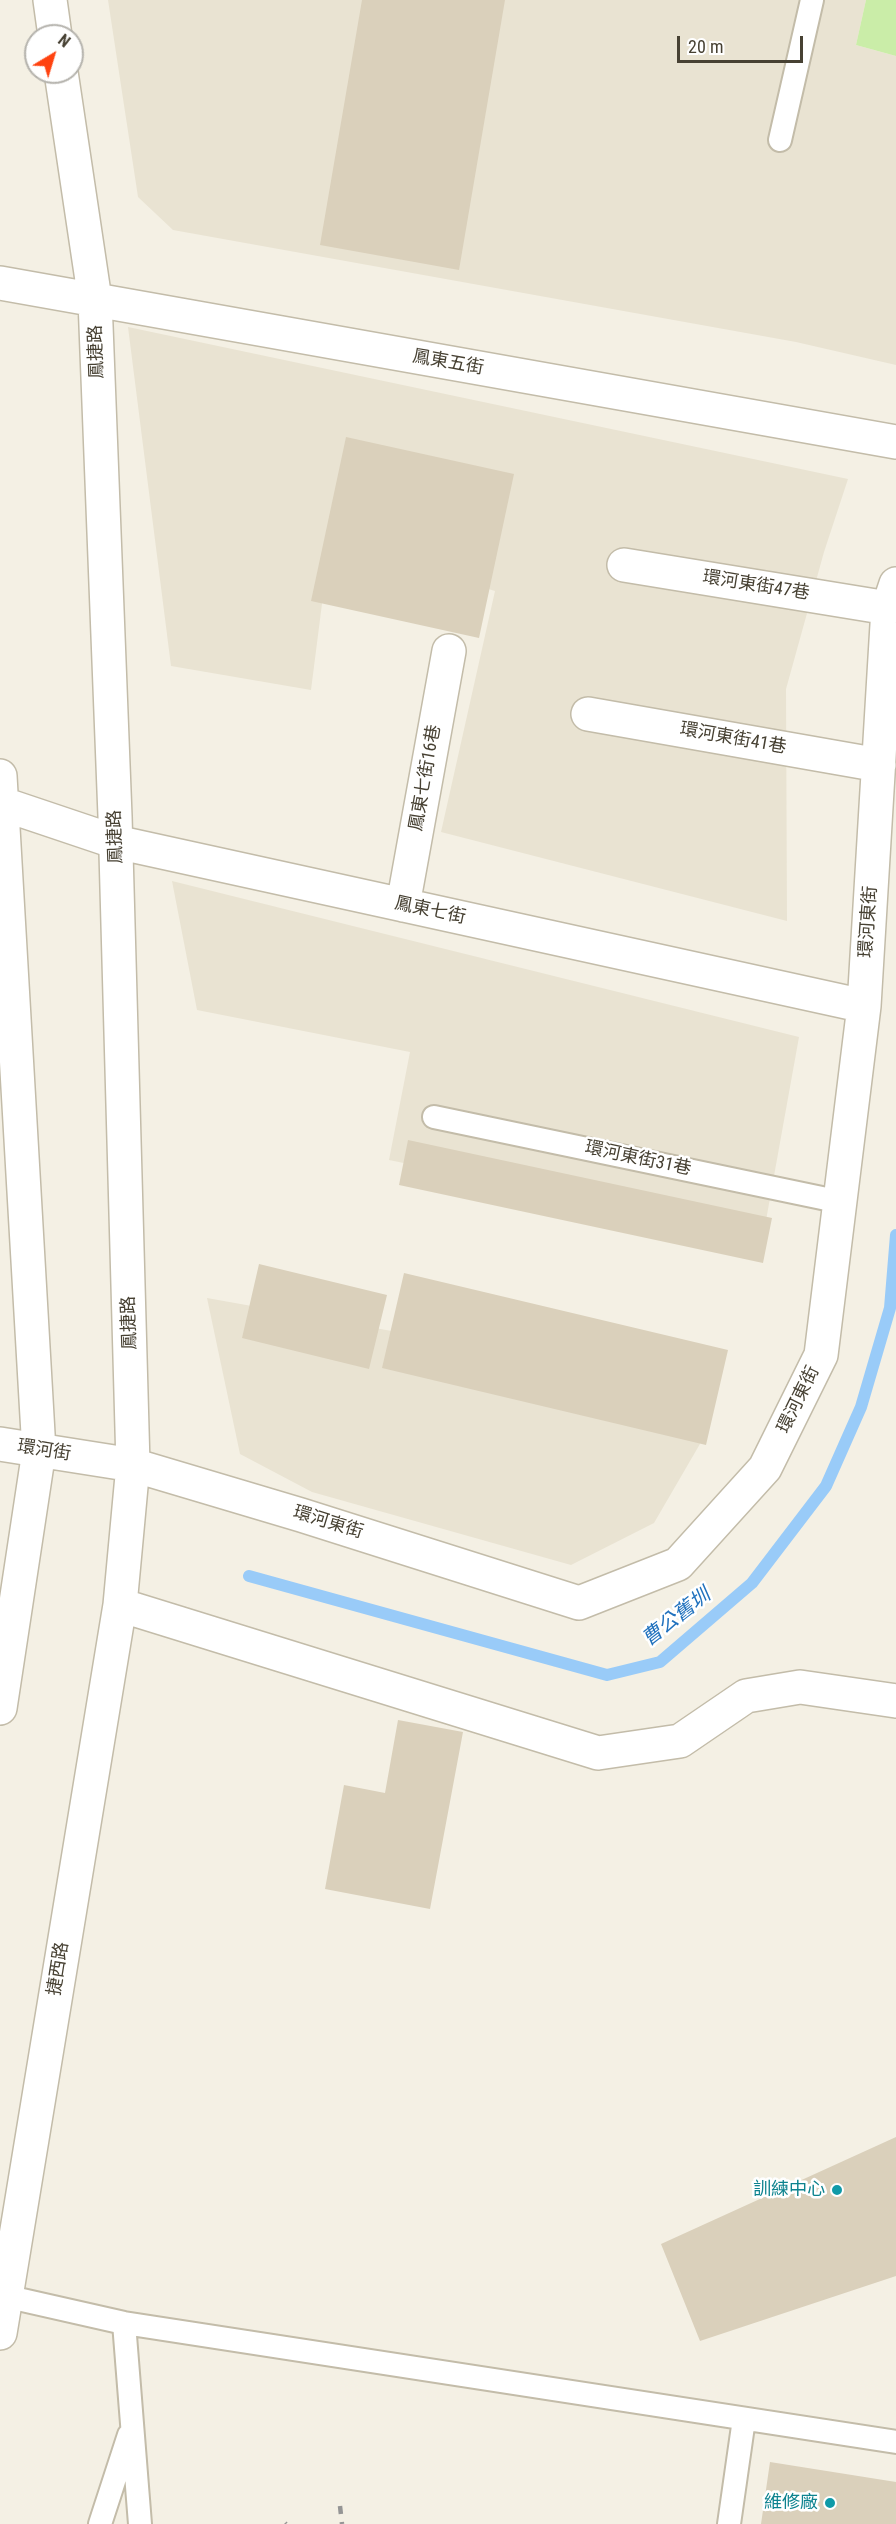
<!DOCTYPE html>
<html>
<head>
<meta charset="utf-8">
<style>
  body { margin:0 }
  #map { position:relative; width:896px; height:2524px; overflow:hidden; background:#f4f0e4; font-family:"Roboto Condensed",sans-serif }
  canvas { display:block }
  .north { position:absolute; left:24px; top:24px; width:60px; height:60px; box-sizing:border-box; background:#fff; border:2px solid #b5b3ad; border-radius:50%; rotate:38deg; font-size:16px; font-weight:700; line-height:24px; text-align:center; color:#474133 }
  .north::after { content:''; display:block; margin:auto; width:21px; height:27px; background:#ff4310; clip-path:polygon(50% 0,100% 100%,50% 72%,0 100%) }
  .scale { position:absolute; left:677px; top:36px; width:126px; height:27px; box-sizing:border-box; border:3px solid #474133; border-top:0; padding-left:8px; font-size:18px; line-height:21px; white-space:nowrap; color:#474133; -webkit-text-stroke:4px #fff; paint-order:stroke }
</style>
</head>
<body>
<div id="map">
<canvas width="896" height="2524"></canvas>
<div class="north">N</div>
<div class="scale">20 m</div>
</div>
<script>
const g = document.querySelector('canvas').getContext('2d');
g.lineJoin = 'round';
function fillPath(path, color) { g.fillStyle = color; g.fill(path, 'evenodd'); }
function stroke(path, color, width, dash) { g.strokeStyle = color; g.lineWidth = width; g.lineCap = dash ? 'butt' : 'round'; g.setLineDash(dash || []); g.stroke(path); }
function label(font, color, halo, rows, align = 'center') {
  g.font = font + ' "Roboto Condensed","Noto Sans TC",sans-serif'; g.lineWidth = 5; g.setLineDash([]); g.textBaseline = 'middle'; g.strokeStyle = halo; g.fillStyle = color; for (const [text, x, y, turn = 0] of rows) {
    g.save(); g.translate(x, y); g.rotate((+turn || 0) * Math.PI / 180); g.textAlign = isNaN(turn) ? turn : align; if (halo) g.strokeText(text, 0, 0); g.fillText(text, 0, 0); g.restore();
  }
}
fillPath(new Path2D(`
  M108,0H866L856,45L896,56V365L796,342L173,230L138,197Z
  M128,327L848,479L824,552L786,689L787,921L441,832L495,591L330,541L311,690L171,666Z
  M172,881L799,1037L763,1237L389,1160L410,1052L197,1010Z
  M207,1298L688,1384L704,1437L654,1523L571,1565L312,1492L240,1454Z`), '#e9e3d2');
fillPath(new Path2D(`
  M866,0H896V56L856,45Z`), '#caeda8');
stroke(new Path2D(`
  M249,1576L607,1675L660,1662L752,1583L826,1486L861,1407L890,1308L896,1235`), '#99cbf8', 12);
fillPath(new Path2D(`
  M362,0H505L459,270L320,245Z
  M346,437L514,474L479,638L311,601Z
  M408,1140L772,1218L763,1263L399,1185Z
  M259,1264L387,1295L369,1369L242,1338Z
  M404,1273L728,1350L706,1445L382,1368Z
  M398,1720L463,1732L430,1909L325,1889L344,1785L385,1793Z
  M896,2137V2276L700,2341L661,2244Z
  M770,2462L896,2482V2524H761Z`), '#dad0bb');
const service = new Path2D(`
  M780,140L812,0
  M434,1117L841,1202
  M0,2295L124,2323L896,2442
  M124,2323L140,2524
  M100,2524L129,2435
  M729,2524L744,2419`);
const minor = new Path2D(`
  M50,0L55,36
  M0,283L896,442
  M624,565L888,608
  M588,714L879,765
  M0,776L39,1451L0,1708
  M0,803L116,842L864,1006
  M403,905L449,651
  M0,1444L133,1465L301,1515L579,1603L678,1564L765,1468L821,1355L864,1006L888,608L896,584
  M120,1605L598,1753L680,1741L746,1696L800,1687L896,1701
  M0,2333L120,1605L133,1465L115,816L95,300L61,72`);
stroke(service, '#c3bca9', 26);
stroke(minor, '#c3bca9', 36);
stroke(service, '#fff', 22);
stroke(minor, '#fff', 33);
stroke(new Path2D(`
  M340,2506L342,2524
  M285,2523L286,2524`), '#959595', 4.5, [8, 8]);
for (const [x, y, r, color] of [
  [837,2190,6,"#0f9aa8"],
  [830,2503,6,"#0f9aa8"]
]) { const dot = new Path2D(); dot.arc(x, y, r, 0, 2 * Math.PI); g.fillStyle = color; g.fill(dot); stroke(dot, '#fff', 2); }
label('18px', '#474133', '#fff', [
  ["鳳捷路",97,352,-92],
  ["鳳東五街",448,363,10],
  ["環河東街47巷",756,586,9],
  ["環河東街41巷",733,739,10],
  ["鳳東七街16巷",426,778,-80],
  ["鳳捷路",116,837,-92],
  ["鳳東七街",430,911,12],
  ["環河東街",869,922,-86],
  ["環河東街31巷",638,1159,12],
  ["鳳捷路",130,1323,-92],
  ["環河東街",799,1400,-64],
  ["環河街",44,1451,9],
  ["環河東街",328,1523,17],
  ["捷西路",59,1969,-81]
]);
label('18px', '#0d838f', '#fff', [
  ["訓練中心",825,2190],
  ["維修廠",818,2503]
], 'right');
label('italic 20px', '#2172be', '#fff', [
  ["曹公舊圳",677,1618,-38]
]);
</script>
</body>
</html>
